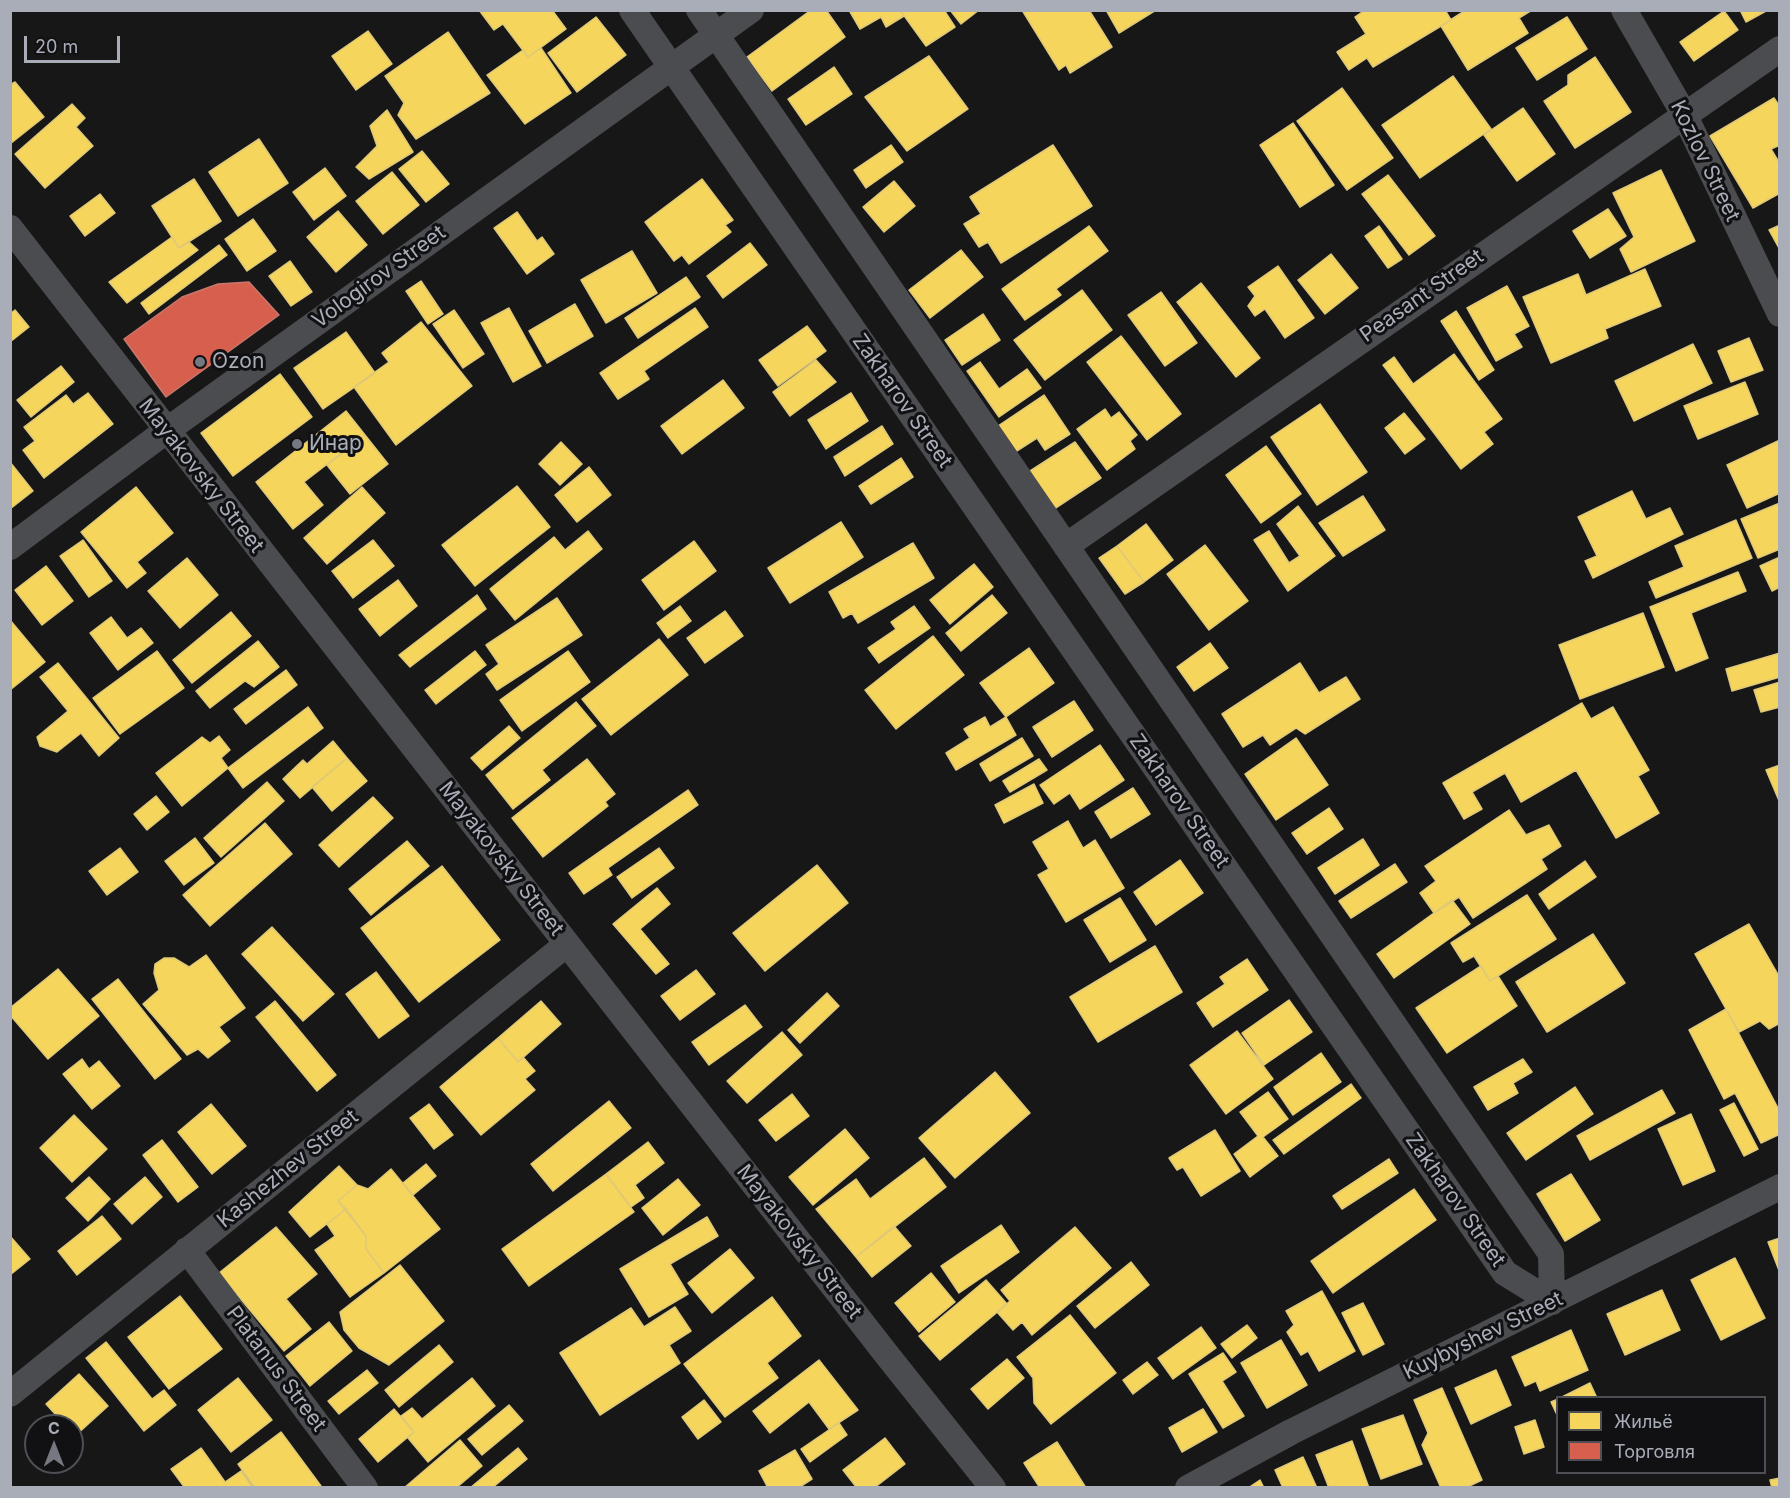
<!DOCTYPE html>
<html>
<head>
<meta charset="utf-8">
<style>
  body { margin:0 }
  #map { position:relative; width:1790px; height:1498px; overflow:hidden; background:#171717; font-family:Inter,sans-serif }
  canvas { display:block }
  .frame { position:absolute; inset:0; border:12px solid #a8adb8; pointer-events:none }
  .legend { position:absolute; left:1556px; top:1396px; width:210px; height:78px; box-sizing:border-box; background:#111113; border:2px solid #4d4f55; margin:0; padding:8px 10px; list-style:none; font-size:18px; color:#a8adb8 }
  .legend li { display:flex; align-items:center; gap:12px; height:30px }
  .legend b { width:30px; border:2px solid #4d4f55 }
  .north { position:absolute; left:24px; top:1414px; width:60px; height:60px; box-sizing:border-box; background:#111113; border:2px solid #4d4f55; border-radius:50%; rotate:0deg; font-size:16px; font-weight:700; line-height:24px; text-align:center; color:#a8adb8 }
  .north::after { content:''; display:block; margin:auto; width:21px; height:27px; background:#757880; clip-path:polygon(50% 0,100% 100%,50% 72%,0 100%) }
  .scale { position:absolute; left:24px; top:36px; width:96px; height:27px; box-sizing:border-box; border:3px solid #a8adb8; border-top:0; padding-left:8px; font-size:18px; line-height:21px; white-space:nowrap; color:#a8adb8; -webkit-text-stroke:4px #111113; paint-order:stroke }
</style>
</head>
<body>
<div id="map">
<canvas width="1790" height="1498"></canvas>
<div class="frame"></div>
<ul class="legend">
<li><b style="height:16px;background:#f6d55c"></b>Жильё</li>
<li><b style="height:16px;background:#d6604d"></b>Торговля</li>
</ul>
<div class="north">С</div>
<div class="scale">20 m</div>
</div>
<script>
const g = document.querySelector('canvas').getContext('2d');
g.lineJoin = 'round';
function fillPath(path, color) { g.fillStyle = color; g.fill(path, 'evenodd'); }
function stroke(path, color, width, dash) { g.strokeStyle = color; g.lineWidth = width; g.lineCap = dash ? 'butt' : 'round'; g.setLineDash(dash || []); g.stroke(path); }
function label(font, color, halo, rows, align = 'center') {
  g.font = font + ' Inter,sans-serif'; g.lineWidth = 6; g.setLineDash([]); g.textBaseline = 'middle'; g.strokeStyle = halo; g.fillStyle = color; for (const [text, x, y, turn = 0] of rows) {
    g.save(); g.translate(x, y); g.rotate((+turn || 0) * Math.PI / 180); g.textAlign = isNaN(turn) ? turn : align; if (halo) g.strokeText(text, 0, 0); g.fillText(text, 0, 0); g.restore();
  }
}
const homes = new Path2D(`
  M479,10H552L566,29L528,57L503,24L494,30Z
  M811,10H826L845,37L772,91L747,57Z
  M849,10H900L904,16L886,27L881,17L860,29Z
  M900,10H944L955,27L926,46Z
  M950,10H979L961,24Z
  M1022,10H1089L1112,47L1070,73L1066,65L1059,70Z
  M1106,10H1156L1119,33Z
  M1365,10H1445L1451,20L1373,67L1367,58L1349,70L1337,52L1366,34L1355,17Z
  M1466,10H1532L1519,18L1528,33L1468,70L1441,26Z
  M1740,10H1766V11L1746,22Z
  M1724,11L1738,30L1694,61L1680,42Z
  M596,17L626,55L577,92L548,53Z
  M1567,17L1587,49L1537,80L1516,48Z
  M368,31L392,64L356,90L332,56Z
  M448,32L490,93L416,139L398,115L404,103L385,76Z
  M541,48L571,93L525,124L487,75L523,50L528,57Z
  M929,56L968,109L907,151L865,97Z
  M1595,57L1631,112L1575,148L1544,101L1568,85V75Z
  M834,67L852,94L806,125L788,99Z
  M1453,76L1491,129L1420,178L1382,125Z
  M15,82L44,117L10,144V85Z
  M1342,88L1393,158L1347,190L1297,121Z
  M1774,98L1780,107V145L1771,149L1780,164V193L1753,208L1710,136Z
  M72,104L85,118L76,127L93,146L45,188L15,154Z
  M1523,108L1555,154L1517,181L1484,135Z
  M387,110L413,152L369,179L356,167L377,146L370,126Z
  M1293,123L1334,185L1300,207L1260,145Z
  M259,139L288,183L238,216L209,172Z
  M891,145L903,162L866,188L854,170Z
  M1053,145L1092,206L1001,263L988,242L979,247L964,224L981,214L970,197Z
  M422,151L449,184L426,202L399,169Z
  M325,168L346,196L314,220L293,192Z
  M1661,170L1695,241L1631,272L1620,249L1634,237L1613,193Z
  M392,172L419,205L383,234L356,201Z
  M1388,175L1435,236L1409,255L1362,194Z
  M194,179L221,221L179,248L152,206Z
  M702,179L733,220L725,225L731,232L689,264L682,255L674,261L645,222Z
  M894,181L915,206L884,232L863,207Z
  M100,194L115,213L85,236L70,216Z
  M1608,209L1626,236L1590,258L1573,231Z
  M338,211L367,245L336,272L307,237Z
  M517,212L537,241L542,237L554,254L527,274L494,228Z
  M253,219L276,251L247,271L225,239Z
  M1780,225V250L1769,230Z
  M1089,226L1108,251L1056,289L1061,295L1025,320L1002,289Z
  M1379,226L1402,259L1388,268L1365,236Z
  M172,237L179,248L189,242L198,250L127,303L109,282Z
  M750,243L767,265L723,298L707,276Z
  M219,245L227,255L149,314L141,303Z
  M961,250L983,277L930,318L909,290Z
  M632,251L657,293L606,323L581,280Z
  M1331,254L1358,288L1325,314L1298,280Z
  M290,261L312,292L291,306L269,276Z
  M1278,266L1314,318L1285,338L1265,309L1255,316L1248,306L1255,296L1248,287Z
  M1645,269L1661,306L1605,329L1608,338L1551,363L1523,297L1578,274L1586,295Z
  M686,277L700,297L638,338L625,318Z
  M421,281L443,314L428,324L406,291Z
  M1201,283L1260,358L1236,377L1177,302Z
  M1507,286L1529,326L1514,334L1522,347L1496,361L1467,308Z
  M1082,290L1112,330L1045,380L1014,340Z
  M1161,292L1197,343L1165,366L1128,315Z
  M575,304L593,336L547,363L529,331Z
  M509,308L541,366L513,382L481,323Z
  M695,308L708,327L644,371L649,379L618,399L600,373Z
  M15,310L29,327L10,342V314Z
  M454,310L484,354L463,368L433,324Z
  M1456,311L1494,370L1479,380L1441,321Z
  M983,314L1000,340L962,365L945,340Z
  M421,322L472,386L396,445L354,387L389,362L382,353Z
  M807,326L826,351L778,386L759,360Z
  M346,332L375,373L323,409L294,368Z
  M1121,336L1181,414L1147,440L1087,362Z
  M1749,338L1763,370L1731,382L1718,351Z
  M1693,344L1712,383L1634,421L1615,381Z
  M1454,354L1502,419L1484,432L1493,444L1461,469L1383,365L1394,357L1413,384Z
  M816,360L836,382L790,416L773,392Z
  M980,362L999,389L1027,369L1041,388L999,417L967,371Z
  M61,366L74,382L31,417L17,400Z
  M280,374L312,417L233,476L201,433Z
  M723,380L744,408L682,454L661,426Z
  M1745,382L1758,414L1698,439L1684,406Z
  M88,393L113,424L44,478L23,450L35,441L24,427L66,395L73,404Z
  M851,393L868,421L826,449L808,420Z
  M1044,395L1070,434L1045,450L1037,438L1012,454L995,428Z
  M1320,404L1367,472L1317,505L1271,437Z
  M1105,409L1111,418L1119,412L1137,435L1130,441L1135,449L1107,470L1077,429Z
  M346,411L365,435L304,482L323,505L293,529L256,482Z
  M1404,413L1425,439L1405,454L1385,428Z
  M882,426L893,444L845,476L834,457Z
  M365,435L388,464L350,494L327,465Z
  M1780,440V493L1747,508L1727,465Z
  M561,442L582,464L560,485L539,464Z
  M1075,442L1101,478L1051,511L1027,473Z
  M1266,446L1301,494L1261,523L1226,475Z
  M901,458L913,477L871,504L859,486Z
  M10,462L33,491L10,509Z
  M589,467L611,495L577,522L555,495Z
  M517,486L550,527L475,586L442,545Z
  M136,487L173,533L137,562L146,573L127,588L81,532Z
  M362,487L385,513L327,564L304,538Z
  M1632,491L1646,519L1670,508L1683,534L1593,578L1585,561L1597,556L1578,517Z
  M1363,496L1385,530L1343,556L1319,523Z
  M1780,503V549L1758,558L1741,519Z
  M1298,506L1335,556L1288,591L1254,540L1269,531L1289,563L1300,556L1277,524Z
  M1736,520L1752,558L1656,598L1649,582L1684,567L1675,546Z
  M841,522L863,557L790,603L768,568Z
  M1146,524L1173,560L1144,582L1117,546Z
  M588,531L602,549L515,620L490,589L554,537L565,550Z
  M83,540L112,581L89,597L60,556Z
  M373,540L394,566L353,598L332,571Z
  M694,541L716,571L664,610L642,580Z
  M913,543L934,578L858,623L852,613L843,618L829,592Z
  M1205,545L1248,601L1209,630L1167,574Z
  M1117,546L1144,582L1125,594L1099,558Z
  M1780,557V587L1772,591L1760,566Z
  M187,558L218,595L180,628L148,591Z
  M974,564L993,587L950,624L930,600Z
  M46,566L73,601L42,625L15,590Z
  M1738,572L1746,591L1691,613L1708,658L1676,671L1650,607Z
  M398,580L417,606L380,636L359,609Z
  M477,595L486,609L410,667L399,655Z
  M992,595L1007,613L961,651L946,633Z
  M557,598L582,635L497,690L486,674L499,664L486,645Z
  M680,606L691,621L668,638L657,623Z
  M914,606L930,628L879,663L868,648L896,629L891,622Z
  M725,611L743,636L705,663L687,638Z
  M231,612L251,636L192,683L173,660Z
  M1643,613L1664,667L1580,699L1559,645Z
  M111,617L127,638L141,628L153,643L118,670L90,633Z
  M10,620L45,662L10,690Z
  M933,636L964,675L896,729L865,690Z
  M659,639L688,675L611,735L582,699Z
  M258,641L279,667L254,687L245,681L210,708L196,691Z
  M1210,643L1228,668L1194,691L1177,667Z
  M1029,648L1054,683L1006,717L980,683Z
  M157,651L184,688L120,734L93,698Z
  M475,651L486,665L436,704L425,690Z
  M568,651L590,682L522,731L500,700Z
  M1780,653V677L1732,691L1726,669Z
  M58,663L119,738L99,756L81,733L57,752L40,746L37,737L68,711L40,677Z
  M1300,663L1319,693L1346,677L1360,699L1305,734L1296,728L1270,745L1263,735L1243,747L1222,714Z
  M286,670L297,685L246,724L234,709Z
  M1780,682V707L1761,712L1754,690Z
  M1074,701L1093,730L1052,757L1033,727Z
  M576,702L596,726L542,770L550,780L513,809L486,775Z
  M1582,703L1591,719L1613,707L1649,770L1638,776L1659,813L1616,838L1576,770L1521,802L1505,773L1472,792L1482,809L1464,819L1443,783Z
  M308,707L323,728L243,788L228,768Z
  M985,717L990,727L1006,717L1016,735L956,770L946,753L970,738L964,729Z
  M509,726L520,738L482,770L471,758Z
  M219,736L230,750L221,758L228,768L182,806L156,773L202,737L210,743Z
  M1022,738L1033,756L990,781L980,764Z
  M1296,738L1328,785L1276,820L1245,774Z
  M333,741L347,758L300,798L283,779L303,760L307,764Z
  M1100,745L1124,780L1080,809L1070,793L1054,804L1040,785Z
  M347,758L367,781L332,811L312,787Z
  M587,759L615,794L605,802L608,806L543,857L512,818Z
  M1039,759L1047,770L1010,792L1003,781Z
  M1780,765V803L1766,770Z
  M267,782L284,801L221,857L204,838Z
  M1034,784L1043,803L1004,823L995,805Z
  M1133,788L1150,814L1111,838L1095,812Z
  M688,790L698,805L608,868L612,875L584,894L569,873Z
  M156,796L169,812L147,830L134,814Z
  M373,797L393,818L339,867L319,845Z
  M1329,808L1343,829L1307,854L1292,833Z
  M1509,810L1526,835L1549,825L1561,846L1541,859L1547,869L1473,918L1459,897L1434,913L1420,893L1436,881L1425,866Z
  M1068,821L1083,848L1095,840L1124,888L1066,922L1038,875L1049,869L1033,842Z
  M265,823L292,854L210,926L183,895Z
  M195,838L214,863L184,885L165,861Z
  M1363,839L1379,865L1335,894L1318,868Z
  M407,841L429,866L371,915L349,889Z
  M120,848L138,872L107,895L89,871Z
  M659,848L674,868L632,898L617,877Z
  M1180,860L1203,893L1156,925L1134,892Z
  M1585,861L1596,877L1549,909L1539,894Z
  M1395,864L1407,882L1351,918L1339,901Z
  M817,865L848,903L765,971L733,933Z
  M442,866L500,940L419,1002L361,928Z
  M657,888L670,904L640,929L669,964L656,974L613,924Z
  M1527,895L1556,939L1490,981L1474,956L1463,962L1451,943Z
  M1120,898L1146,940L1110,962L1084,920Z
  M1452,900L1470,924L1394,978L1377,954Z
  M1749,924L1780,978V1023L1769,1029L1760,1021L1739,1032L1695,954Z
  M272,927L334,994L303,1021L242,954Z
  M1593,934L1625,983L1547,1032L1516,982Z
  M1155,946L1182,992L1098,1042L1070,997Z
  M206,955L245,1008L219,1027L230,1041L208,1058L198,1049L187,1055L143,1004L159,990L154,973L155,964L164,958H174L189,967Z
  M1247,959L1268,990L1213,1027L1197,1003L1225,984L1220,977Z
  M1481,966L1490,981L1498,976L1517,1006L1447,1053L1416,1008Z
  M58,969L99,1016L48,1059L10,1015V1008Z
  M696,970L715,994L680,1020L661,996Z
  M376,972L409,1016L379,1038L346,994Z
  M118,979L181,1059L155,1079L92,999Z
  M827,993L839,1006L800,1043L788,1030Z
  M1289,1000L1312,1032L1264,1065L1242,1033Z
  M275,1001L336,1075L317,1091L256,1017Z
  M541,1001L561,1024L518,1062L498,1038Z
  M745,1005L762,1027L709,1065L692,1042Z
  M1726,1009L1780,1112V1134L1761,1143L1735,1093L1724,1099L1689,1030Z
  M1237,1031L1273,1079L1226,1114L1190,1065Z
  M782,1032L802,1055L747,1103L727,1081Z
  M498,1038L518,1062L523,1057L535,1071L525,1079L535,1090L481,1135L440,1087Z
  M1321,1053L1341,1082L1293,1115L1274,1087Z
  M82,1059L89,1069L99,1061L120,1086L92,1109L63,1074Z
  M1523,1059L1532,1072L1513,1083L1518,1093L1488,1110L1474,1087Z
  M995,1072L1030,1113L955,1178L919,1138Z
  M1351,1084L1361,1098L1284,1154L1273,1140Z
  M1575,1087L1593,1114L1526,1160L1507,1133Z
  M1662,1090L1675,1113L1590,1160L1577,1136Z
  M1268,1092L1288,1119L1263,1137L1278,1156L1250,1177L1234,1154L1258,1136L1240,1112Z
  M792,1094L809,1116L776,1141L759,1120Z
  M609,1101L631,1128L553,1191L531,1164Z
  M1734,1103L1758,1149L1744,1156L1720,1110Z
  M211,1104L246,1146L212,1174L178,1132Z
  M429,1104L453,1135L434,1149L410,1118Z
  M1691,1114L1715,1171L1683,1185L1658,1129Z
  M74,1115L107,1149L72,1182L40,1148Z
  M845,1129L869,1158L813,1205L789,1177Z
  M1215,1130L1240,1171L1201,1196L1183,1167L1177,1170L1169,1158Z
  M162,1140L198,1187L178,1202L143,1155Z
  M648,1142L664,1163L635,1185L644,1198L631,1207L606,1174Z
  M924,1158L946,1187L856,1257L816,1209L856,1179L870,1199Z
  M1389,1159L1398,1173L1342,1209L1333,1196Z
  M426,1164L436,1176L413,1195L403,1183Z
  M339,1166L357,1185L338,1201L346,1209L310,1237L289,1212Z
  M391,1169L440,1229L384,1273L366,1249V1236L338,1201L357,1185L368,1189Z
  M606,1174L634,1212L529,1286L502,1249Z
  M1571,1174L1600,1220L1565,1241L1537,1194Z
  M89,1177L110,1199L88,1221L66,1198Z
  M145,1177L162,1197L132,1224L114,1204Z
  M678,1179L700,1205L663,1235L642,1208Z
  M1414,1189L1436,1220L1333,1293L1311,1261Z
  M346,1209L366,1236V1249L384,1273L350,1297L315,1250L335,1236L327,1224Z
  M102,1216L121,1239L77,1275L58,1251Z
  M707,1217L718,1236L670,1264L688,1294L649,1317L620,1269Z
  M1001,1225L1019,1252L959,1293L941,1266Z
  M894,1226L911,1246L872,1277L856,1257Z
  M276,1227L317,1274L286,1299L311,1329L284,1351L219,1273Z
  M1075,1227L1111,1268L1032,1335L1022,1322L1013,1330L997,1312L1010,1301L1001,1290Z
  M10,1236L30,1259L10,1275Z
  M1780,1238V1273L1768,1242Z
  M730,1249L754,1278L712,1313L688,1283Z
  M1735,1258L1765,1318L1721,1340L1691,1280Z
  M1131,1262L1149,1285L1095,1328L1077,1306Z
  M400,1265L444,1321L389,1365L359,1348L344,1330L340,1312Z
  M931,1273L955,1302L919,1332L895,1303Z
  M986,1280L1007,1304L940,1360L919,1336Z
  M1662,1290L1680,1330L1625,1355L1607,1314Z
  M1322,1291L1355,1351L1319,1371L1308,1351L1301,1355L1287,1332L1294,1325L1286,1311Z
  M180,1296L222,1349L169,1389L128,1337Z
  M772,1297L801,1336L767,1363L778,1378L725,1417L684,1364Z
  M1363,1303L1384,1344L1363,1355L1342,1313Z
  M675,1307L691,1331L669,1345L680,1363L600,1415L560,1353L631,1308L644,1327Z
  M1070,1315L1116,1373L1051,1424L1034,1403L1033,1378L1017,1357Z
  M329,1322L352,1351L310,1386L286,1356Z
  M1247,1325L1257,1338L1232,1358L1221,1344Z
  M1201,1327L1216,1348L1173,1379L1158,1358Z
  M1571,1330L1588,1370L1540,1391L1536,1381L1525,1386L1512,1357Z
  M1281,1340L1307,1385L1267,1408L1241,1363Z
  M106,1342L152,1399L164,1390L176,1405L144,1431L86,1358Z
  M439,1345L453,1362L399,1407L385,1390Z
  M1223,1353L1236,1372L1222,1381L1244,1416L1223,1428L1189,1374Z
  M1007,1359L1024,1378L988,1409L971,1389Z
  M819,1360L858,1410L829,1429L809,1402L770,1433L753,1411Z
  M1147,1362L1158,1375L1133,1394L1123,1380Z
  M367,1370L378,1383L339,1414L328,1401Z
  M1496,1370L1511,1405L1471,1424L1455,1388Z
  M79,1374L108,1406L75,1436L72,1426H66L46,1404Z
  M238,1378L272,1420L231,1452L198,1410Z
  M472,1378L495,1406L428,1462L408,1438L414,1432L401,1416L412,1408L422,1419Z
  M1590,1383L1597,1398H1560Z
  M1442,1388L1482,1480L1465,1488H1441L1422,1445L1428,1433L1414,1400Z
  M1558,1399V1417L1551,1402Z
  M704,1400L721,1422L698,1439L682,1417Z
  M509,1405L523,1421L482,1455L468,1439Z
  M394,1409L414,1432L378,1462L359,1439Z
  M1203,1409L1217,1432L1182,1452L1169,1428Z
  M1403,1415L1422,1464L1381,1479L1362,1429Z
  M1535,1420L1544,1447L1524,1454L1515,1427Z
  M839,1423L847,1435L810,1462L801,1449Z
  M281,1432L321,1486L319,1488H255L238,1464Z
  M885,1438L905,1464L874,1488H857L843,1470Z
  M460,1440L482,1466L456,1488H404Z
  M1352,1441L1369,1488H1329L1316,1455Z
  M1057,1442L1086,1488H1040L1024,1463Z
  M201,1448L225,1482L241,1471L253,1488H185L171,1469Z
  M518,1448L527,1459L492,1488H470Z
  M795,1450L812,1479L798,1488H768L759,1471Z
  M1303,1457L1317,1488H1283L1275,1470Z
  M1780,1478V1488H1772L1770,1480Z
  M1260,1480L1264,1488H1248Z`);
fillPath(homes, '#f6d55c');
stroke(homes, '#dfc978', 1.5);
const shops = new Path2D(`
  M249,282L279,315L166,397L124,339L182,297L218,284Z`);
fillPath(shops, '#d6604d');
stroke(shops, '#c8776d', 1.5);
stroke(new Path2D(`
  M632,10L1505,1273L1552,1302
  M699,10L1551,1254L1552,1302
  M1624,10L1684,114L1780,314
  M10,228L887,1355L993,1488
  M1066,546L1780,49
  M10,547L166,431L751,10
  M187,1250L365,1488
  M10,1394L567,944
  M1188,1488L1291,1432L1780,1187`), '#4b4c50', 26);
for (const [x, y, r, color] of [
  [200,362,6,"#757880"],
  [297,444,6,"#757880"]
]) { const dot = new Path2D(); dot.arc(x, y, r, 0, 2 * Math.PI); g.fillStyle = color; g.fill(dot); stroke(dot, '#111113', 2); }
label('21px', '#a8adb8', '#111113', [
  ["Kozlov Street",1705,161,64],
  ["Vologirov Street",379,277,-36],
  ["Peasant Street",1422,296,-35],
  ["Zakharov Street",902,401,55],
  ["Mayakovsky Street",201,476,52],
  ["Zakharov Street",1179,801,55],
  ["Mayakovsky Street",501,859,52],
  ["Kashezhev Street",288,1169,-39],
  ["Zakharov Street",1455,1200,55],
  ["Mayakovsky Street",799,1242,52],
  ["Kuybyshev Street",1483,1336,-26],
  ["Platanus Street",276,1369,53]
]);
label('21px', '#a8adb8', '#111113', [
  ["Ozon",212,362],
  ["Инар",309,444]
], 'left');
</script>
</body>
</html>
